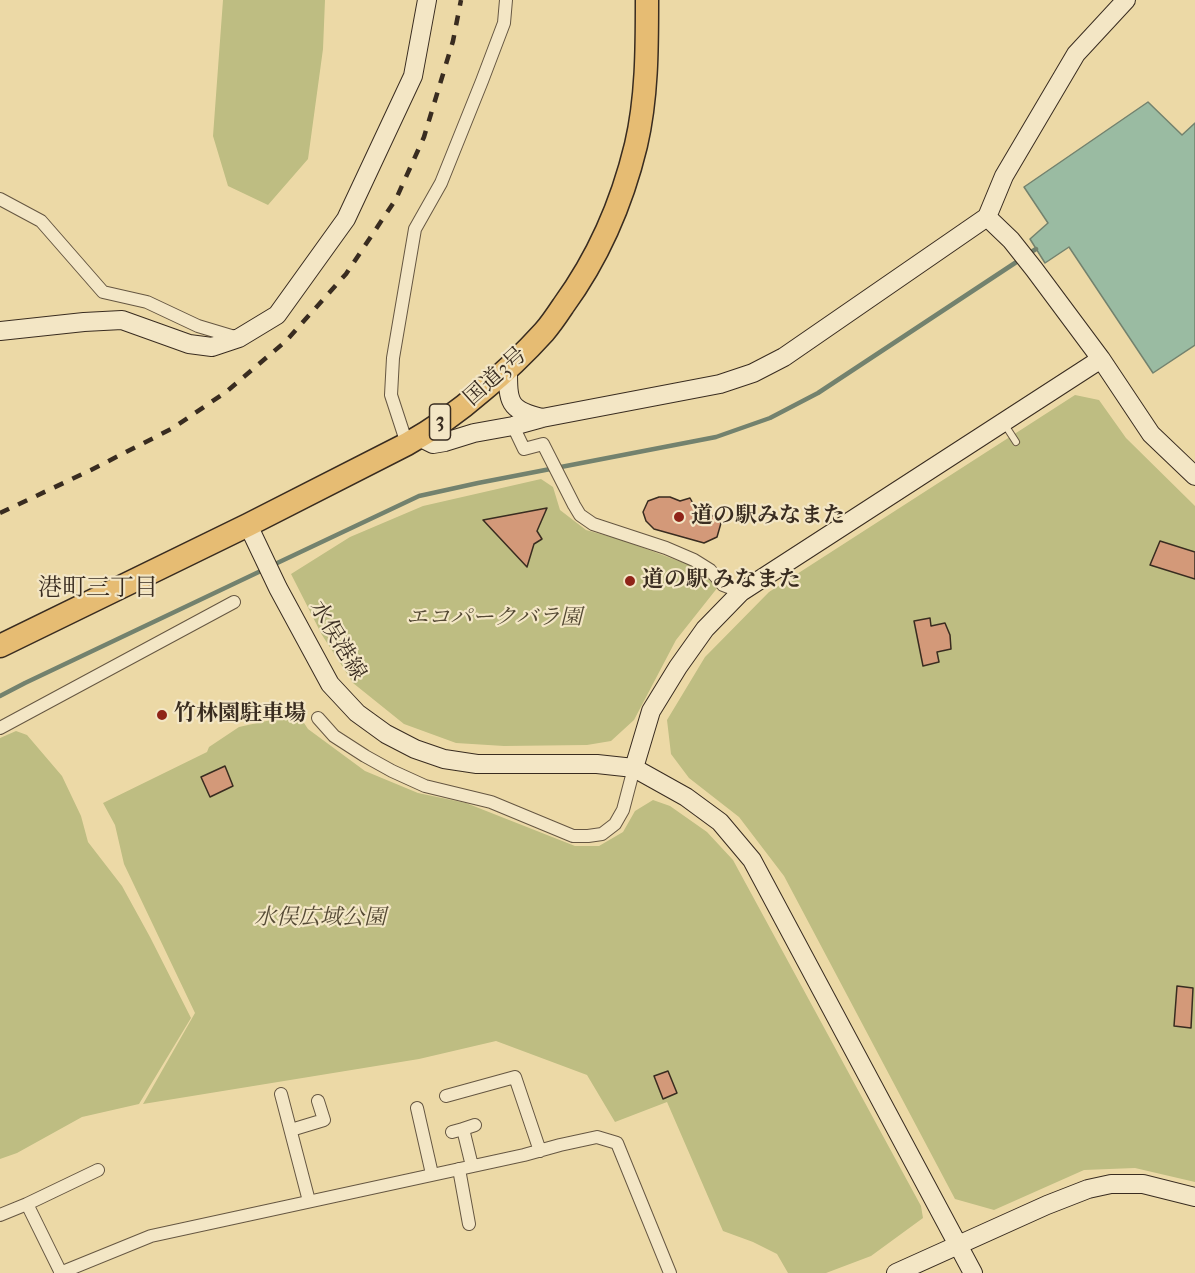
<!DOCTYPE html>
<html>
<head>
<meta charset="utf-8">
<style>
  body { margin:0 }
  canvas { display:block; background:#ecd9a6 }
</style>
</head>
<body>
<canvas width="1195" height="1273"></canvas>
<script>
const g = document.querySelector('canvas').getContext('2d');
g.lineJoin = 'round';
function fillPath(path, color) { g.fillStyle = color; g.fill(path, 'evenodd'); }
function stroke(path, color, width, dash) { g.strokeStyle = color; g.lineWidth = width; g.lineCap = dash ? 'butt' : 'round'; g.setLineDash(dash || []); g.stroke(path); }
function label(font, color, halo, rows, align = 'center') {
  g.font = font + ' "IM FELL French Canon","Noto Serif JP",serif'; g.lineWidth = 4.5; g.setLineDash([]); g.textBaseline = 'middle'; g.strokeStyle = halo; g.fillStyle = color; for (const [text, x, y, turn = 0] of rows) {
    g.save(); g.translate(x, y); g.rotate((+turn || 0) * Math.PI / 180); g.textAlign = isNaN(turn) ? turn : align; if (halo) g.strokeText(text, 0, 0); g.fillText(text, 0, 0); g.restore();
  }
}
fillPath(new Path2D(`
  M223,0H325L323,49L308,159L268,205L228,186L213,136Z
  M1075,395L1099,400L1126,438L1195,506V1182L1135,1168L1084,1170L994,1210L955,1199L784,876L739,817L689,778L671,754L667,720L705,657L769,592Z
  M541,479L553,487L560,510L586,530L622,540L695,567L718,587L676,640L634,720L611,741L587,745L504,746L456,743L404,724L353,683L322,635L291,574L350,537L423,506Z
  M298,714L308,729L365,771L418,793L466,803L575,846H599L623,832L635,811L653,800L670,806L707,832L733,860L921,1206L923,1218L871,1256L826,1273H788L777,1254L753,1242L723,1231L667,1102L615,1122L587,1075L496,1041L419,1059L143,1104L195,1013L124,864L115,825L103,803L207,752L209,747L239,727Z
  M16,731L27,735L62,776L81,816L88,842L122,886L150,937L191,1018L139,1104L82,1117L17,1153L0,1159V738Z`), '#bebd82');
const water = new Path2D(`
  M1148,102L1182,135L1195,123V345L1153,373L1069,247L1045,263L1030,239L1048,223L1024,187Z`);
fillPath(water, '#9abba2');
stroke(water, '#73826e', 1.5);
stroke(new Path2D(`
  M1028,254L1036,249
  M273,565L419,496L478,483L716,437L770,418L818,393L1021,259
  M0,696L25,683L265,569`), '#73826e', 4.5);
const building = new Path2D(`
  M659,497H670L680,501L690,498L695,507L709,513L721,523L717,537L704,543L654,529L646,521L643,512L648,501Z
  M547,508L537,531L542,539L534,544L527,567L483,520Z
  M1160,541L1195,552V579L1150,565Z
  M930,618L931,626L945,623L950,635L951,649L937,652L939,662L923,666L914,621Z
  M225,766L233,786L210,797L201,777Z
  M1177,986L1193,988L1191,1028L1174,1026Z
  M668,1071L677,1093L663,1099L654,1076Z`);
fillPath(building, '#d39979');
stroke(building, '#392c20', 1.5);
const lane = new Path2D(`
  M1005,425L1016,442`);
const street = new Path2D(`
  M0,199L41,221L103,292L147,302L198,326L238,338
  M513,426L524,449L543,444L574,505L580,515L593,524L666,548L694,560L710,570L723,585L741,592
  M407,444L391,395L393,358L415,229L441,183L482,81L504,23L506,0
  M318,718L334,736L365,756L392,771L425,786L491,802L573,836H588L602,834L615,824L623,810L634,768
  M0,728L234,602
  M281,1094L309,1201
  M446,1096L515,1077L540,1151
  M417,1108L432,1174
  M463,1129L475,1125
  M291,1130L324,1120L318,1101
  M452,1132L463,1129L472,1166
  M459,1169L469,1224
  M27,1204L98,1170
  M0,1215L27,1204L61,1273
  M60,1273L151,1236L524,1155L560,1145L597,1137L617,1143L670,1273`);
const secondary = new Path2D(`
  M987,217L1011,240L1034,269L1101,359L1151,434L1195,476
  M0,331L84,322L122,320L189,344L212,347L239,338L277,315L346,219L413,76L427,0
  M508,369C508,402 508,410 542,418
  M419,437L433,444L445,442L474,433L513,426L542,418L720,384L753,373L784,357L987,217L1004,176L1076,54L1126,0
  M248,525L278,588L330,684L357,713L386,734L415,749L444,759L477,764H597L634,768L686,797L720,822L752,860L973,1273
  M634,768L651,711L678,667L705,629L741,592L1101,359
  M896,1273L1047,1205L1088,1189L1111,1184H1143L1195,1197`);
const highway = new Path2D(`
  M0,646L248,525L407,444C434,429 459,411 482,391C504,373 525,353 544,332C551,324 557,315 563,306C598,258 622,203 636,145C647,98 647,48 647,0`);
stroke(lane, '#665742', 8);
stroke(street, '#665742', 14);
stroke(secondary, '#392c20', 20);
stroke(highway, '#392c20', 25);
stroke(lane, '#f3e6c5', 6);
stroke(street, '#f3e6c5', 12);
stroke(secondary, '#f3e6c5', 18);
stroke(highway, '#e6bc73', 22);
stroke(new Path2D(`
  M0,513L91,470L173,428L226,392L286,341L346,274L396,199L424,137L453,41L461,0`), '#392c20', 4.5, [10, 10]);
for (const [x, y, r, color] of [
  [679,517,6,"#8f2418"],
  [630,581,6,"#8f2418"],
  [162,715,6,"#8f2418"]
]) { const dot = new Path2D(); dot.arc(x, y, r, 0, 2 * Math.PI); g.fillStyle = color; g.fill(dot); stroke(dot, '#f3e6c5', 2); }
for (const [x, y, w] of [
  [440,422,21]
]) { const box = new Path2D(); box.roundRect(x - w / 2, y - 18, w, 36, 4.5); g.fillStyle = '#f3e6c5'; g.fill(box); stroke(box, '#392c20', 1.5); }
label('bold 21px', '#392c20', null, [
  ["3",440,422]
]);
label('22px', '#392c20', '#f3e6c5', [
  ["国道3号",496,377,-42],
  ["水俣港線",337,641,59]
]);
label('bold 22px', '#392c20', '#f3e6c5', [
  ["道の駅みなまた",691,517],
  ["道の駅 みなまた",642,581],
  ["竹林園駐車場",174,715]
], 'left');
label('italic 22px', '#544934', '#f3e6c5', [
  ["エコパークバラ園",494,619],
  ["水俣広域公園",320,919]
]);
label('24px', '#392c20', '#f3e6c5', [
  ["港町三丁目",98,589]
]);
</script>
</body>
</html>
